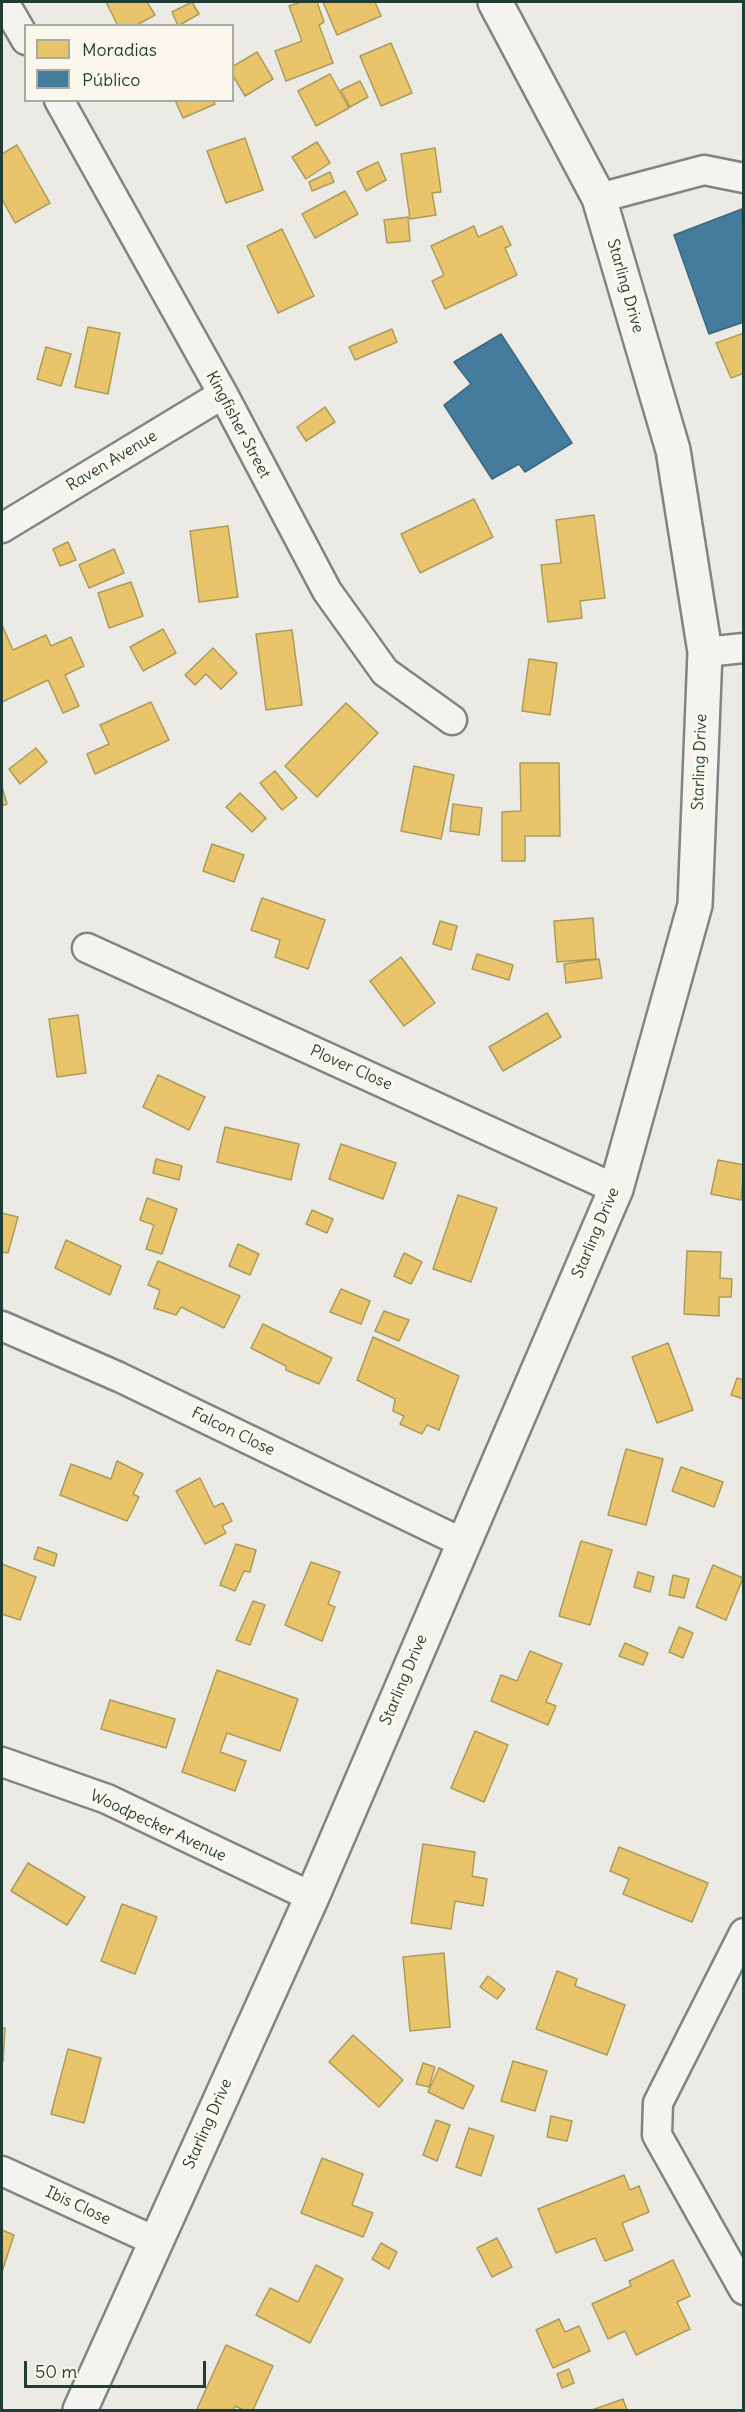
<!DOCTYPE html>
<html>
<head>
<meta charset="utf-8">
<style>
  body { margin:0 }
  #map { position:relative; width:745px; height:2412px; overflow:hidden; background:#ebeae4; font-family:Delius,sans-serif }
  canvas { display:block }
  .frame { position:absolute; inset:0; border:3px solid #1f3d34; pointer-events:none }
  .legend { position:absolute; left:24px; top:24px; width:210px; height:78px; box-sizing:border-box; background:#fbf7ec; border:2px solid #a3ada2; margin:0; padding:8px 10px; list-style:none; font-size:18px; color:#1f3d34 }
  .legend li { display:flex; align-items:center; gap:12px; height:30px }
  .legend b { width:30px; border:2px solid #a3ada2 }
  .scale { position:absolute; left:24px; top:2361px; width:182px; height:27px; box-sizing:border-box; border:3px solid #1f3d34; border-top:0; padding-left:8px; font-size:18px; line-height:21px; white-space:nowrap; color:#1f3d34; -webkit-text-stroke:4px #fbf7ec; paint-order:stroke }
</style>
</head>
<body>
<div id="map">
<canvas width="745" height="2412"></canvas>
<div class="frame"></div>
<ul class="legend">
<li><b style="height:16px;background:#e9c46a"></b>Moradias</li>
<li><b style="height:16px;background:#457b9d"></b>Público</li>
</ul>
<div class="scale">50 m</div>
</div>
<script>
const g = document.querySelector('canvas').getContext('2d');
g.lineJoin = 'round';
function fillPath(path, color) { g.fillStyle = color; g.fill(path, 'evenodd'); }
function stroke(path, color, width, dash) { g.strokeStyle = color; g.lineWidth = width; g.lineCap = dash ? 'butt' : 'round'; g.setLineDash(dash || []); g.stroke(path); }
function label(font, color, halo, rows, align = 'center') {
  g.font = font + ' Delius,sans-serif'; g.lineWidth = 6; g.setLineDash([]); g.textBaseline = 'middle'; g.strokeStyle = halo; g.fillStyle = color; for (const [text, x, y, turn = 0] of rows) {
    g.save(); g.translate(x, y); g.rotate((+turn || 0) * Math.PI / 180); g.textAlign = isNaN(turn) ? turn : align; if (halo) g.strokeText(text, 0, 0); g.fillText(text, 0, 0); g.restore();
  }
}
const homes = new Path2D(`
  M106,2H147L155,15L135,26H118Z
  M192,2L199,14L178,26L172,12Z
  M301,2H317L324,22L319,25L333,63L286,81L275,51L302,41L289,6Z
  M323,2H375L381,16L337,35Z
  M391,43L412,93L381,106L360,56Z
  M257,52L273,79L245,96L232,74V67Z
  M330,74L349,108L316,126L298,91Z
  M360,81L368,97L350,107L341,90Z
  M175,100H213L215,104L183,118Z
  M245,138L263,190L226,203L207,151Z
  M317,142L330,163L306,179L292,157Z
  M17,145L50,203L15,223L2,199V154Z
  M435,148L441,192L432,193L436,215L410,219L401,154Z
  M378,162L386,180L366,191L357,172Z
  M330,172L334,182L312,191L309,182Z
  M345,191L358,214L315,238L302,214Z
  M408,217L410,241L387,243L384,220Z
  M474,226L478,237L502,226L511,245L505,248L517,275L445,309L432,281L444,275L431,246Z
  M282,229L314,296L278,313L247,246Z
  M88,327L120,333L108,394L75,387Z
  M392,329L397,342L355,360L349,347Z
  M744,333V373L731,378L716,343Z
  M46,347L71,354L61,386L37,379Z
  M325,407L335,422L306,441L297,427Z
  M474,499L493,537L420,573L401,534Z
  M594,515L605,598L580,601L582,618L548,622L541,565L561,563L556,520Z
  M228,526L238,597L199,602L190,531Z
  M68,542L76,560L60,566L53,549Z
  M114,549L124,573L89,588L79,565Z
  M131,582L143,616L109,628L98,593Z
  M2,625L13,650L46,635L51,646L71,637L84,666L65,675L79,706L63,713L48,680L2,702Z
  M163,629L176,653L143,671L130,647Z
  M292,630L302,705L266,710L256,634Z
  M213,648L237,673L221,689L206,674L195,685L185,675Z
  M529,659L557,663L550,715L522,711Z
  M151,702L169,740L95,774L87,754L109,744L100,725Z
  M346,703L378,733L317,797L285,766Z
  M36,748L47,762L20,784L9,769Z
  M520,763H559L560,836H525V861H502V812L521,811Z
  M414,766L454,775L441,839L401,831Z
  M275,771L297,798L282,810L260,783Z
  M2,787L7,804L2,806Z
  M240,793L266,818L252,832L226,807Z
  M453,804L482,808L479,835L450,831Z
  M212,844L244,855L234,882L203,871Z
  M262,898L325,920L308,969L275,957L280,940L251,930Z
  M593,918L596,959L557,962L554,921Z
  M440,921L457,926L451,950L433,944Z
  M477,954L513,965L509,980L472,969Z
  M401,957L435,1003L404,1026L370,981Z
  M599,959L602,978L566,983L564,964Z
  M547,1013L561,1037L503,1071L489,1047Z
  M78,1015L86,1073L57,1077L49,1019Z
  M158,1075L205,1097L189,1130L143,1107Z
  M225,1127L299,1144L291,1180L217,1162Z
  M341,1144L396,1163L383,1199L329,1179Z
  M156,1159L182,1166L179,1180L153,1173Z
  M718,1160L744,1165L741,1200L711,1194Z
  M458,1195L497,1208L471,1282L433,1269Z
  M147,1198L177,1209L162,1254L146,1249L154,1225L140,1220Z
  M312,1210L333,1219L327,1233L306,1224Z
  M2,1213L18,1217L8,1253L2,1252Z
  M66,1240L121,1266L110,1295L55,1268Z
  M238,1244L259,1254L250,1275L229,1266Z
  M687,1251L721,1252L720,1278L732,1279L731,1297H719V1316L684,1314Z
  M404,1253L422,1262L411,1284L394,1276Z
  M158,1261L240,1296L224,1328L181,1307L176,1315L154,1308L160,1290L148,1285Z
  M341,1289L370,1301L361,1324L330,1312Z
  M384,1311L409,1320L399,1341L375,1331Z
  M263,1324L332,1358L319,1384L286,1370V1366L251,1348Z
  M373,1337L459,1376L439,1430L427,1425L422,1434L400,1424L404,1416L393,1411L395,1399L357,1380Z
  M668,1343L693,1410L657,1423L632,1357Z
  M737,1378L744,1380V1399L731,1395Z
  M626,1449L663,1459L646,1525L608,1515Z
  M117,1461L143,1474L133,1494L139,1497L127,1521L60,1495L71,1464L111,1479Z
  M681,1467L723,1482L714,1507L672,1491Z
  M200,1478L214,1507L223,1503L232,1521L222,1526L226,1533L205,1544L176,1491Z
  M581,1541L612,1550L590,1625L559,1616Z
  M236,1544L256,1550L250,1572L244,1571L235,1591L220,1585Z
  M38,1547L57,1554L54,1566L34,1559Z
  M311,1562L340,1572L328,1604L335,1607L322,1641L285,1625Z
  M2,1564L36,1577L20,1620L2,1614Z
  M713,1565L743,1578L726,1620L696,1607Z
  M638,1572L654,1577L650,1592L634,1587Z
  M673,1575L689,1579L684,1598L669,1595Z
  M253,1601L265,1605L250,1645L236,1640Z
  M679,1627L693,1633L683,1658L669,1652Z
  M625,1643L648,1653L643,1665L619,1656Z
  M530,1651L562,1664L546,1702L556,1706L548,1725L491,1701L501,1675L517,1681Z
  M217,1670L298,1699L280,1751L227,1733L220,1752L246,1761L235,1791L182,1772Z
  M110,1700L175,1719L166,1748L101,1729Z
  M475,1731L508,1745L484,1802L451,1788Z
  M423,1844L475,1852L472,1876L487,1879L483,1906L455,1901L451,1929L411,1923Z
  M619,1847L708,1883L692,1922L623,1894L629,1879L610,1871Z
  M28,1863L85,1897L67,1925L11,1891Z
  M122,1904L157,1917L135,1974L101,1961Z
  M444,1953L450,2027L410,2031L403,1957Z
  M557,1971L577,1979L575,1986L625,2005L607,2055L536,2029Z
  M488,1976L505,1989L497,1999L480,1987Z
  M2,2028H5L3,2062H2Z
  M353,2035L403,2080L379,2107L329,2062Z
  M68,2049L101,2058L84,2123L51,2114Z
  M513,2061L547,2071L535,2111L501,2101Z
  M423,2063L435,2067L429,2087L416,2084Z
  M439,2068L474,2086L463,2109L428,2092Z
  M551,2116L572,2121L567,2141L547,2137Z
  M436,2120L450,2125L437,2161L423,2155Z
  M469,2128L494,2136L481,2176L456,2167Z
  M322,2158L363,2174L352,2205L373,2213L363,2237L301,2213Z
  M624,2175L630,2190L639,2186L649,2212L622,2223L633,2250L605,2261L595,2238L556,2253L538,2209Z
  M2,2230L14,2235L2,2272Z
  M497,2238L512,2267L492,2277L477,2248Z
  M381,2243L397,2252L389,2269L372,2259Z
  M673,2260L690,2296L677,2302L690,2329L636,2355L625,2331L608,2339L592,2304L631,2286L629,2281Z
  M316,2265L343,2279L310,2343L256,2315L270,2288L298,2302Z
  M559,2319L565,2332L579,2326L590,2351L553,2368L536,2330Z
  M226,2345L273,2366L253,2410H244L235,2406L233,2410H199L197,2409Z
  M569,2369L574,2383L562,2388L557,2374Z
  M623,2399L627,2410H592Z`);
fillPath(homes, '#e9c46a');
stroke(homes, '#ac9c5a', 1.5);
const public = new Path2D(`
  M742,209L744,322L709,334L674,235Z
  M501,334L572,443L525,472L519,464L492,479L444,405L471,384L454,362Z`);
fillPath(public, '#457b9d');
stroke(public, '#3a687e', 1.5);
const street = new Path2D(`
  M4,2L26,40
  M59,100L223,394L327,591L385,672L452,720
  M599,198L704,170L744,178
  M2,528L223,394
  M705,652L744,648
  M87,948L616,1189
  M2,1326L119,1377L463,1543
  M2,1762L107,1799L312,1897
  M744,1933L658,2103L657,2135L744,2290
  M2,2171L155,2241`);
const secondary = new Path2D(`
  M80,2410L312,1897L616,1189L695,905L705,652L673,450L599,198L495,2`);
stroke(street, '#808581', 33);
stroke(secondary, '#808581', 38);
stroke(street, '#f4f3ef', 28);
stroke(secondary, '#f4f3ef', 33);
label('16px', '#1f3d34', '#fbf7ec', [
  ["Starling Drive",625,286,74],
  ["Kingfisher Street",238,425,62],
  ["Raven Avenue",112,461,-31],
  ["Starling Drive",700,762,-88],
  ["Plover Close",351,1068,24],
  ["Starling Drive",596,1233,-67],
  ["Falcon Close",233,1432,26],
  ["Starling Drive",404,1680,-67],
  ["Woodpecker Avenue",158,1826,25],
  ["Starling Drive",208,2124,-66],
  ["Ibis Close",78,2206,25]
]);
</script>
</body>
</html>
